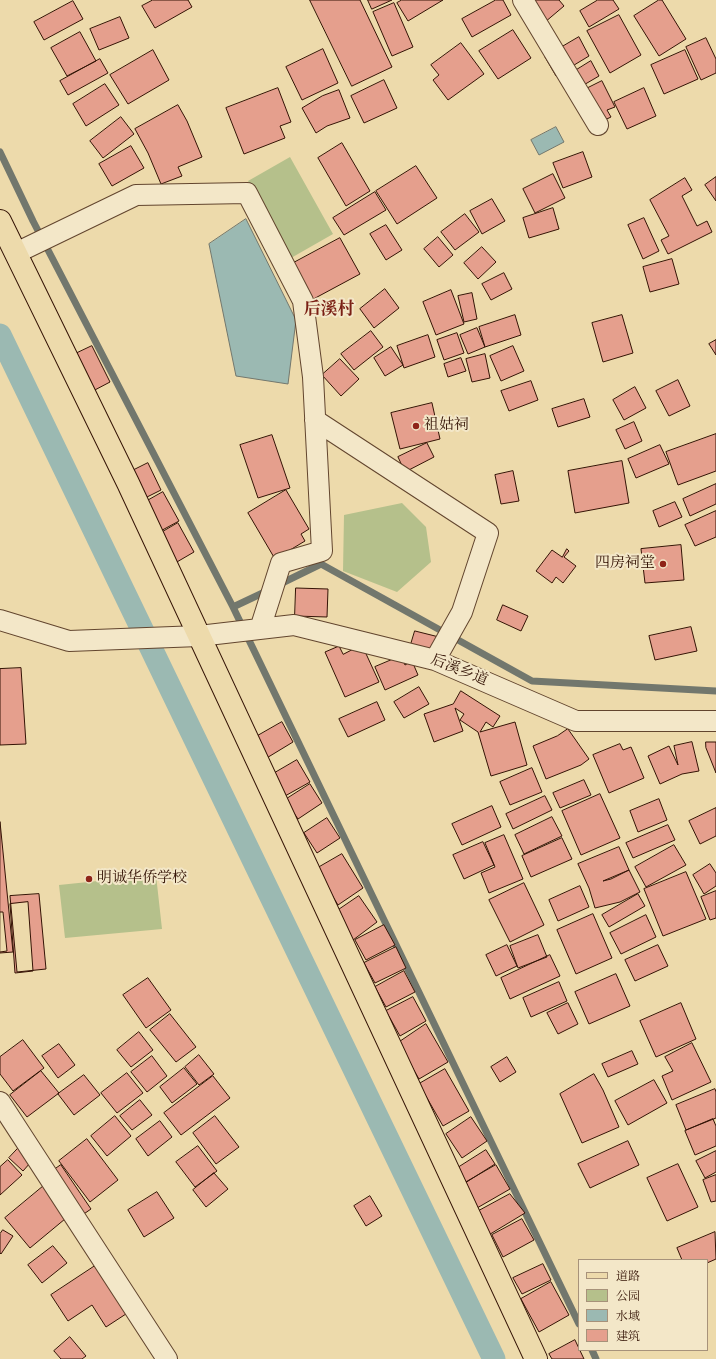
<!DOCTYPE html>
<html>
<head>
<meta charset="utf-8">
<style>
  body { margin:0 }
  #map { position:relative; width:716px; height:1359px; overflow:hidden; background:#eddaab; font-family:"IM FELL English","Noto Serif SC",serif }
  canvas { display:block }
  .legend { position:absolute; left:578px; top:1259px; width:130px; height:92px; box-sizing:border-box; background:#f3e7c8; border:1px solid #a7927a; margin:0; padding:5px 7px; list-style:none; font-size:12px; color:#341305 }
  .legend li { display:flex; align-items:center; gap:8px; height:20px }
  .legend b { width:20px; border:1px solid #a7927a }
</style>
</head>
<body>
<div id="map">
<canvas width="716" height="1359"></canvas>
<ul class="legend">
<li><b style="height:5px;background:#eddaab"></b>道路</li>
<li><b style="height:11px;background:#b5c08b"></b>公园</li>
<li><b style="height:11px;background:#9bb9b2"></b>水域</li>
<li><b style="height:11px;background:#e59f8d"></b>建筑</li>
</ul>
</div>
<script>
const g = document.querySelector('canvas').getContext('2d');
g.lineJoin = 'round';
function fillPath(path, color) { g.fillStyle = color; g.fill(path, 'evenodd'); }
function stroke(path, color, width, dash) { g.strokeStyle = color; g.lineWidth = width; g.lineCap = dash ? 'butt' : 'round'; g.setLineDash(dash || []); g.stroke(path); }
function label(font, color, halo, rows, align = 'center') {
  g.font = font + ' "IM FELL English","Noto Serif SC",serif'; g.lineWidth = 4; g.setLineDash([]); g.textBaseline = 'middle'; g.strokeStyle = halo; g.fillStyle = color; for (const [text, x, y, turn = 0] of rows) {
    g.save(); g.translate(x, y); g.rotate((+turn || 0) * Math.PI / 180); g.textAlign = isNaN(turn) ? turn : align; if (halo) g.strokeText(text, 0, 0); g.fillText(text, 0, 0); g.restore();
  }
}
fillPath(new Path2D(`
  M290,157L333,234L291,258L248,181Z
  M402,503L426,527L431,562L397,592L343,571L344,515Z
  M156,875L162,929L65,938L59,885Z`), '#b5c08b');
const water = new Path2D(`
  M556,127L564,142L539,155L531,140Z
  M246,219L296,320L288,384L236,376L209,244Z`);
fillPath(water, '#9bb9b2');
stroke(water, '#72776d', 1);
stroke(new Path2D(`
  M0,152L33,221L233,607L579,1324
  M278,585L321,564L532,681L716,691
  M233,607L269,590
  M592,1350L596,1359`), '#72776d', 7);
stroke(new Path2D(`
  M0,335L494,1359`), '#9bb9b2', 23);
const building = new Path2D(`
  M153,0H188L192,7L155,28L142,6Z
  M310,0H360L392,67L352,86Z
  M368,0H392L372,9Z
  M402,0H443L408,21L397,3Z
  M496,0H503L511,15L472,37L462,19Z
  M528,0H559L564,6L538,28Z
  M598,0H613L619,9L589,27L580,11Z
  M659,0H662L686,39L659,56L634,16Z
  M73,1L83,19L44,40L34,22Z
  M394,3L413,47L392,56L373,12Z
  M619,15L641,55L610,73L587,31Z
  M120,17L129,38L99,50L90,29Z
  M513,30L531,58L498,79L479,51Z
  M80,32L96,61L67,76L51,48Z
  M579,37L589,56L556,76L545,57Z
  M706,38L716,59V73L701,80L686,47Z
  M461,43L484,74L448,100L433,80L439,75L431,65Z
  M323,49L338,83L302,100L286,67Z
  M153,50L169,80L128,104L110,75Z
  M685,50L698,79L664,94L651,65Z
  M100,59L108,73L68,95L60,81Z
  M591,61L599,76L570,93L562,79Z
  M384,80L397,108L364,123L351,96Z
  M602,81L615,107L607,110L611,117L592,126L576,94Z
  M105,84L119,105L86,126L73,104Z
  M278,88L291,122L280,126L285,138L244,154L226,108Z
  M644,88L656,116L627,129L614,102Z
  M339,90L350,118L327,126L316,133L302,108L322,96Z
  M178,105L187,121L202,157L178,167L182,176L161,184L148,153L135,129Z
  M121,117L134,134L103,158L90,141Z
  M342,143L370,191L346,206L318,158Z
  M131,146L144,168L112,186L99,164Z
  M583,152L592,177L563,188L553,163Z
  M416,166L437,198L397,224L376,191Z
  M553,174L565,198L535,213L523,189Z
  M716,177V201L705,185Z
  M685,178L692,190L682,196L697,226L707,221L712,232L668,254L661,240L669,236L650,200Z
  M375,192L386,210L344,235L333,218Z
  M492,199L505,221L482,234L470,211Z
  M553,208L559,229L529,238L523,218Z
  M465,214L479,232L455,250L441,232Z
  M644,218L659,251L643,259L628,225Z
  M386,225L402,250L386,260L370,234Z
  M438,237L453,255L439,267L424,249Z
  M340,238L360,274L306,303L286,267Z
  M482,247L496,262L478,279L464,263Z
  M672,259L679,284L650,292L643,267Z
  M504,273L512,289L491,300L482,284Z
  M385,289L399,308L374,328L360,309Z
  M451,290L464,324L436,335L423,302Z
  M472,293L477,319L464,322L458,296Z
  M515,315L521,335L485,347L479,327Z
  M622,315L633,353L603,362L592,323Z
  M477,328L485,347L468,354L460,335Z
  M371,331L383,347L354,370L341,354Z
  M457,333L464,353L444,360L437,340Z
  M428,335L435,357L404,368L397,346Z
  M716,340V355L709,344Z
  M92,346L110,382L91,392L73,355Z
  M513,346L524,371L501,381L490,356Z
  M391,347L403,365L385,376L374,358Z
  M485,354L490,378L472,382L466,359Z
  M461,358L466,371L448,377L444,364Z
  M340,359L359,379L341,396L322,375Z
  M678,380L690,406L669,416L656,391Z
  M531,381L538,400L509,411L501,391Z
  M635,387L646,408L624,420L613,400Z
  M584,399L590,417L558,427L552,409Z
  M432,403L440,439L400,449L391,413Z
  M634,422L642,441L625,449L616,430Z
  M716,434V471L678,485L666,452Z
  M272,435L290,488L258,498L240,445Z
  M427,443L434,457L405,472L398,457Z
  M660,445L669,464L636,478L628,459Z
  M622,461L629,503L575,513L568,471Z
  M148,463L161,490L141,500L128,473Z
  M513,471L519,501L501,504L495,475Z
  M716,484V504L690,516L683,499Z
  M286,490L309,529L301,534L305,541L275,559L248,513Z
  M163,492L179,521L155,534L140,505Z
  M675,502L682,517L659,527L653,511Z
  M716,511V537L695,546L685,525Z
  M178,523L194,552L170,566L154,537Z
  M681,545L684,580L645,583L641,549Z
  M567,549L569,551L564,557L576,566L563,583L556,577L552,583L536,571L552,550L562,557Z
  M296,588L328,589L327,617L295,616Z
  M503,605L528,616L521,631L497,620Z
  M691,627L697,651L655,660L649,636Z
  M415,631L447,639L442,659L409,651Z
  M362,645L379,682L345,697L325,652L339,646L343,654Z
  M401,656L405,665L412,661L418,675L385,690L375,667Z
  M21,668L26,744L0,745V669Z
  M419,687L429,704L404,718L394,702Z
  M461,691L500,716L493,727L486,722L480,732L515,722L527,765L491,776L478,732L460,720L464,714L455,708L463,731L434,742L424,714L453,704Z
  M377,702L385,720L348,737L339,719Z
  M282,722L293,742L265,759L254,738Z
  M568,729L589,759L581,765L546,779L533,746L557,736Z
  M692,742L699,771L682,774L660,784L648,756L669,746L678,765L674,746Z
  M706,742H716V773L706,748Z
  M620,744L623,750L631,747L644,778L609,793L593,755Z
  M297,760L310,782L285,796L273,774Z
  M532,768L542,792L510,805L500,782Z
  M584,780L591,795L560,808L553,793Z
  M310,784L322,803L298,819L285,800Z
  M600,794L620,838L581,855L562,811Z
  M545,796L552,810L513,829L506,814Z
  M659,799L667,820L638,832L630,811Z
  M492,806L501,827L462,845L452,824Z
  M716,808V836L700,844L689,821Z
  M552,817L562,836L524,854L515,835Z
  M327,818L340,838L317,853L304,833Z
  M0,822L13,952L0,953Z
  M668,825L675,840L633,858L626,843Z
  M504,835L523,879L489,893L481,873L495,867L485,843Z
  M562,838L572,859L531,877L522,856Z
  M483,842L494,865L464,879L453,855Z
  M674,845L686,865L646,887L635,867Z
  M619,847L629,870L603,881L611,879L629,870L640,892L620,902L595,908L589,888L578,864Z
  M342,854L363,888L338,905L316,869Z
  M710,864L716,873V886L704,894L693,875Z
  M686,872L706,919L663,936L644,889Z
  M524,883L544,925L510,942L489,900Z
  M580,886L589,907L558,921L549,900Z
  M716,891V918L710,920L701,897Z
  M39,894L46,969L17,972L10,896Z
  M638,894L645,906L609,927L602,915Z
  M359,896L377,922L353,940L334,913Z
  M28,902L33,971L15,973L10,904Z
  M0,912H3L7,951L0,952Z
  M593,914L612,958L576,974L557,930Z
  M646,915L656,937L621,954L610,933Z
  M384,925L395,945L366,960L355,940Z
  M538,935L547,957L518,968L510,946Z
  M507,945L517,966L496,976L486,955Z
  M658,945L668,966L635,981L625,960Z
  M396,947L406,968L375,983L364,963Z
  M550,955L560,976L510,999L501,978Z
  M404,971L415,992L386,1007L375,987Z
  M616,974L630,1006L589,1024L575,992Z
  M148,978L171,1010L146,1028L123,995Z
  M559,982L567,1001L531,1017L523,998Z
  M413,997L426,1021L400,1036L386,1011Z
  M568,1003L578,1024L558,1034L547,1013Z
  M681,1003L696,1039L656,1057L640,1021Z
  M170,1014L196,1047L176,1062L150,1030Z
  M426,1024L448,1062L419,1079L398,1043Z
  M139,1032L153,1050L131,1067L117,1050Z
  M23,1040L44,1068L13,1091L0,1074V1057Z
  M692,1043L711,1082L672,1100L662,1076L673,1071L665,1057Z
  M59,1044L75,1065L58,1078L42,1056Z
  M632,1051L638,1064L608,1077L602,1064Z
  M199,1055L214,1074L199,1085L185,1067Z
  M152,1056L167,1076L147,1092L131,1072Z
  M507,1057L516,1072L500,1082L491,1067Z
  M184,1068L197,1084L172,1103L160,1087Z
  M445,1069L469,1111L443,1126L419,1084Z
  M41,1071L59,1093L27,1117L10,1095Z
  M127,1073L143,1093L117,1113L101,1093Z
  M594,1074L603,1090L619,1127L582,1143L560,1094Z
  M84,1075L100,1095L74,1115L58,1094Z
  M213,1076L230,1098L181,1135L164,1113Z
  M654,1080L667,1103L628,1125L615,1101Z
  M715,1089L716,1092V1118L686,1130L676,1105Z
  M140,1100L152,1115L132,1130L120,1116Z
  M115,1116L131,1136L107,1156L91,1136Z
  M215,1116L239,1147L216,1164L193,1133Z
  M471,1117L487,1141L462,1158L446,1134Z
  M713,1119L716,1126V1146L695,1155L685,1131Z
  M160,1121L172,1137L148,1156L136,1139Z
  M87,1139L118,1180L90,1202L59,1161Z
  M25,1141L38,1154L23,1171L9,1158Z
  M628,1141L639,1165L590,1188L578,1164Z
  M198,1146L217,1171L195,1187L176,1162Z
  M486,1150L495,1164L465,1183L456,1169Z
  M716,1151V1172L705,1178L696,1161Z
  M8,1160L22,1175L0,1195V1167Z
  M678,1164L698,1207L667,1221L647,1178Z
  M61,1165L91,1209L78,1218L48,1174Z
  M496,1165L510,1189L477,1208L463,1184Z
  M214,1173L228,1189L206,1207L193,1190Z
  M716,1175V1201L711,1202L703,1180Z
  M46,1184L71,1214L30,1248L5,1218Z
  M157,1192L174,1218L144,1237L128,1210Z
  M510,1194L525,1213L487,1236L475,1213Z
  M370,1196L382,1216L366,1226L354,1206Z
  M522,1219L534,1240L503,1257L492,1235Z
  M3,1230L13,1236L1,1254L0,1253V1234Z
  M715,1232L716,1259L707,1263V1260H682L677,1248Z
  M53,1246L67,1263L42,1283L28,1265Z
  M98,1264L129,1312L106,1327L92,1305L68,1321L51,1295Z
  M543,1264L551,1280L522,1294L513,1278Z
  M551,1282L569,1315L539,1332L521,1299Z
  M70,1337L86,1356L82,1359H61L54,1351Z
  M575,1340L584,1359H552L549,1354Z`);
fillPath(building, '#e59f8d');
stroke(building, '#341305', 1);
const minor = new Path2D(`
  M523,0L598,125
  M16,253L136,195L247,193L303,301L313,377L322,551L281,563L260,629
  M315,420L488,533L462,612L435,660
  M0,620L69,641L199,636L294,625L435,660L576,721H716
  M0,1102L167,1359`);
const primary = new Path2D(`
  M0,221L128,483L536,1359`);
stroke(minor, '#62452e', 22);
stroke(primary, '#341305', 24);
stroke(minor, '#f3e7c8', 20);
stroke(primary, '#eddaab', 22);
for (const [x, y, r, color] of [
  [416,426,4,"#8f2418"],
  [663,564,4,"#8f2418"],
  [89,879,4,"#8f2418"]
]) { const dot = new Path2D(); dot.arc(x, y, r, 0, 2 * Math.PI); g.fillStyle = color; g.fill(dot); stroke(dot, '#f3e7c8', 1.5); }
label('15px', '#341305', '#f3e7c8', [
  ["祖姑祠",424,426],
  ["四房祠堂",655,564,"right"],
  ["明诚华侨学校",97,879]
], 'left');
label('15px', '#341305', '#f3e7c8', [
  ["后溪乡道",459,671,22]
]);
label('bold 17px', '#7a1f14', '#f3e7c8', [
  ["后溪村",329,311]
]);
</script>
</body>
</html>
